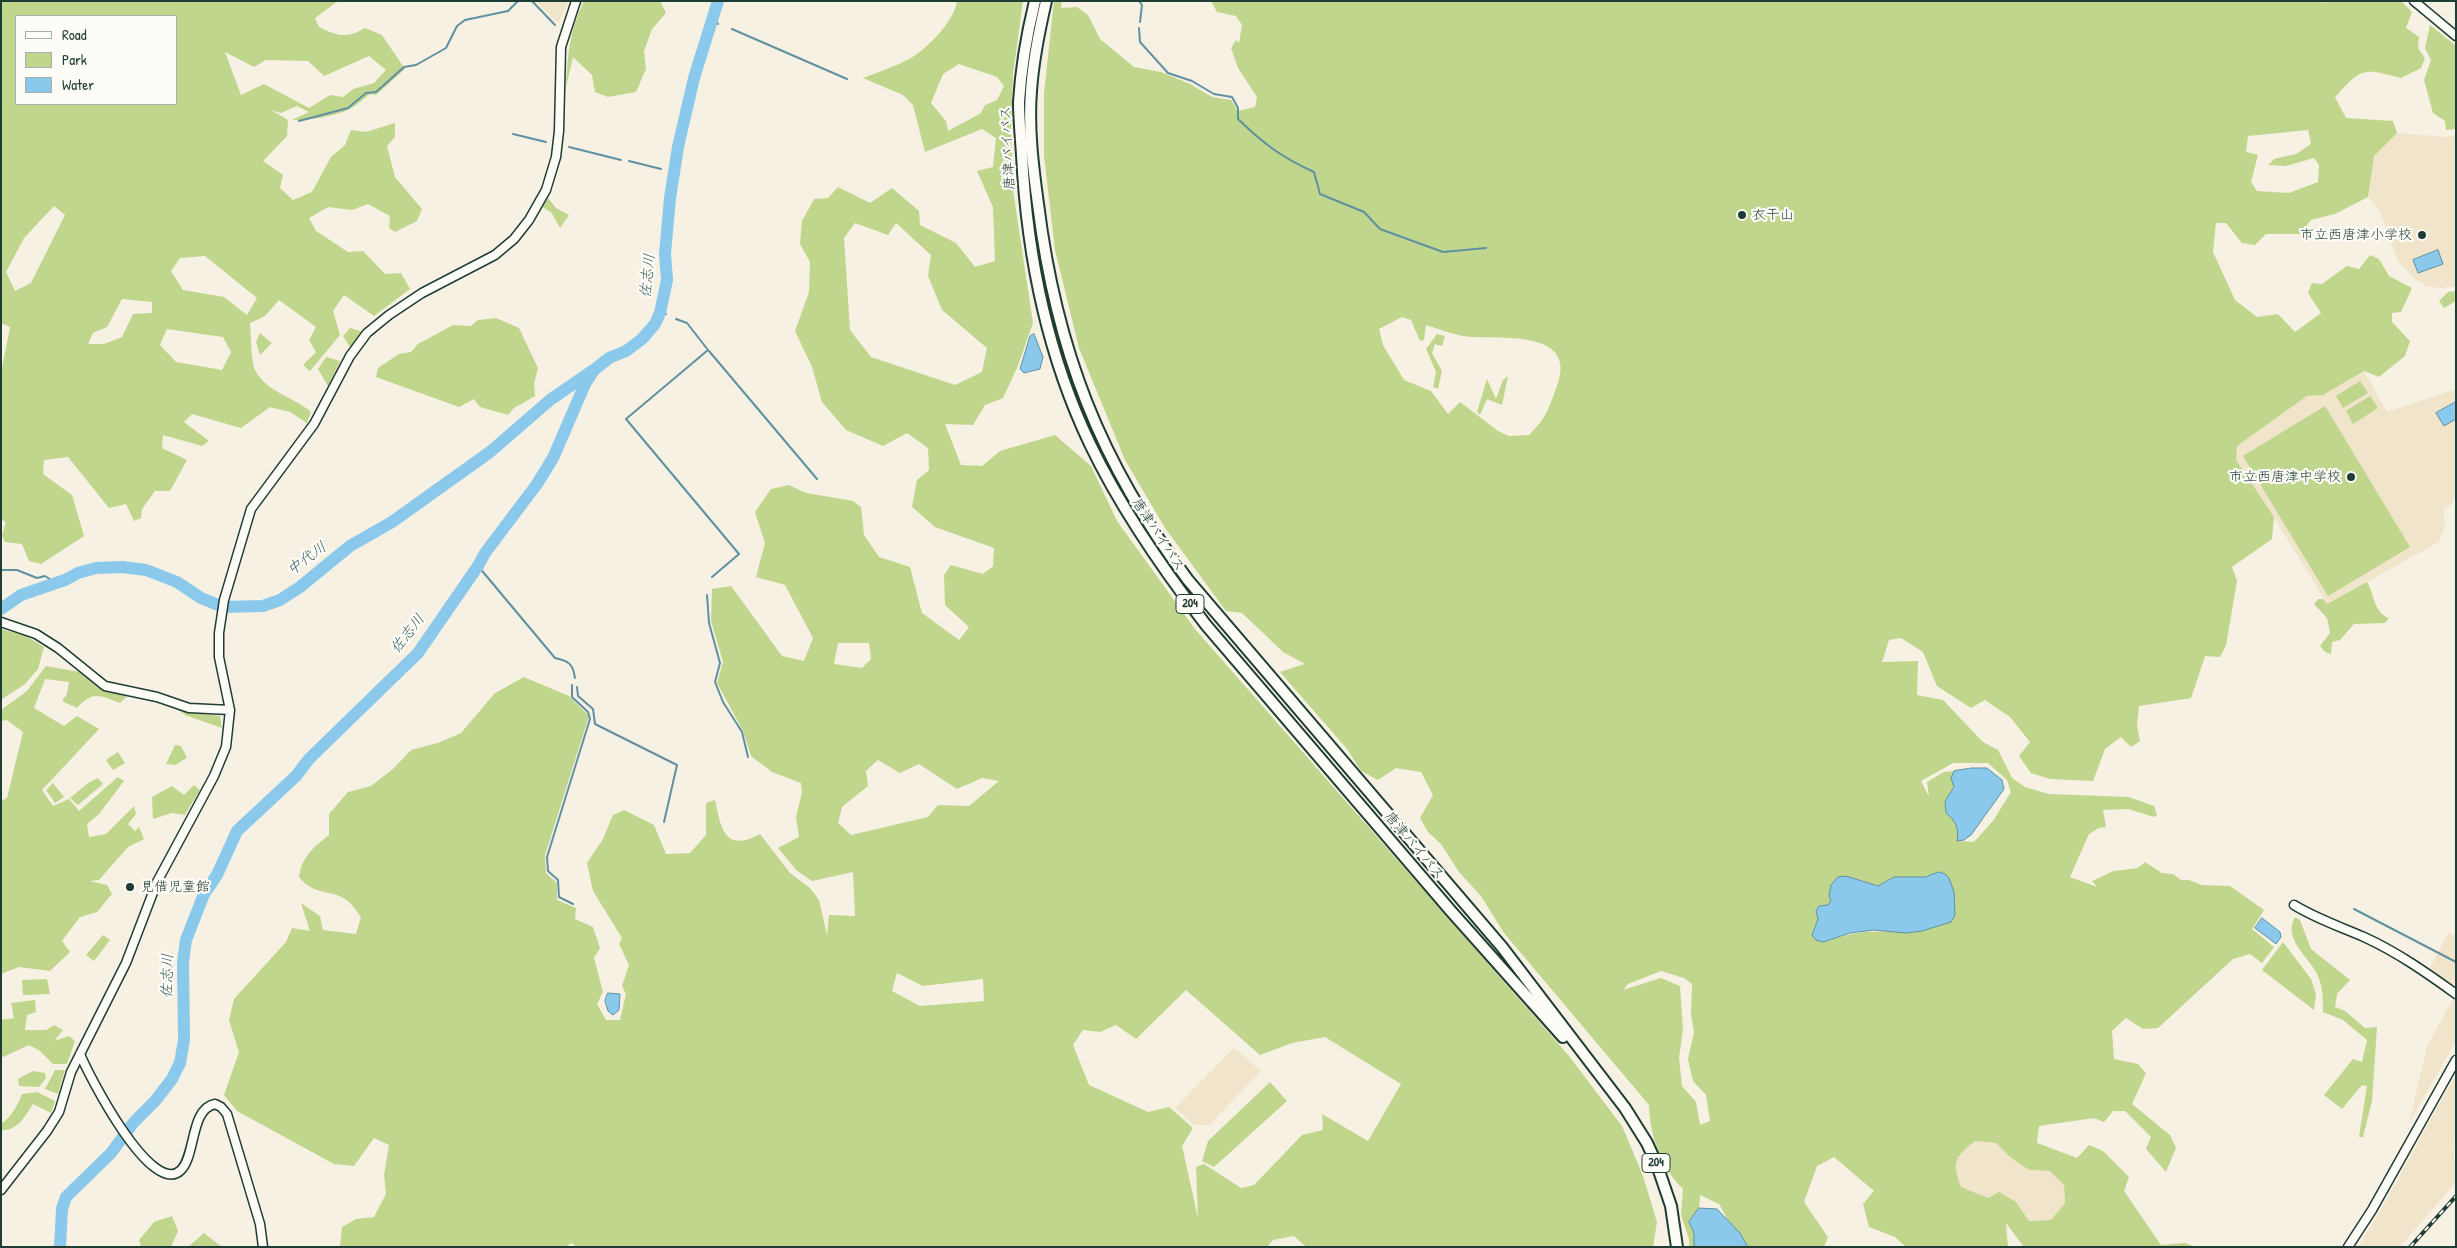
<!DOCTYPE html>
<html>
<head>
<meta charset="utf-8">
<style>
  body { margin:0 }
  #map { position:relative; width:2457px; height:1248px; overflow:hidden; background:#f7f1e3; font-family:"Patrick Hand",sans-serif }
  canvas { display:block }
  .frame { position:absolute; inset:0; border:2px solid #1f3d34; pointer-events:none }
  .legend { position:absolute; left:15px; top:15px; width:162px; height:90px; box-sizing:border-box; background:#fdfcf7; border:1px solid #a4b0a9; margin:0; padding:6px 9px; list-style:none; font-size:15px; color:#1f3d34 }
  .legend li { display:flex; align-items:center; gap:10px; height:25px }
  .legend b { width:25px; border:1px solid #a4b0a9 }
</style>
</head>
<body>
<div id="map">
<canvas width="2457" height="1248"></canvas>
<div class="frame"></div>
<ul class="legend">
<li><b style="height:6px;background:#fdfcf7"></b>Road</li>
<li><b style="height:14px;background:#bfd68c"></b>Park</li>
<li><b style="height:14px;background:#8ac9eb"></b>Water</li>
</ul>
</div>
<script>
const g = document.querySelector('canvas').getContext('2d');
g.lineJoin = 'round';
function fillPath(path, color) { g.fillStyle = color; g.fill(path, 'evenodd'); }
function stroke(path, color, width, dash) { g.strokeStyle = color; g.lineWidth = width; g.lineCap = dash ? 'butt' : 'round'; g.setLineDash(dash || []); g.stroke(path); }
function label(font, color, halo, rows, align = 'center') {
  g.font = font + ' "Patrick Hand","Klee One",sans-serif'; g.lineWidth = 4.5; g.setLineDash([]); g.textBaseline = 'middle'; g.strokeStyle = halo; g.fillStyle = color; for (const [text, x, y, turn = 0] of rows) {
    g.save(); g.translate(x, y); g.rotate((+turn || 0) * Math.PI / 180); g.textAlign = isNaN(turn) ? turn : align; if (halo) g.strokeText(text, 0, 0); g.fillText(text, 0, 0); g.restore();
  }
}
fillPath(new Path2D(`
  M535,1H569L558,23Z
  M2397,133L2448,137L2456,135V286L2440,288L2426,286L2414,279L2398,261L2379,209L2368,197L2374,156Z
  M2364,371L2387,412L2456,389V493L2452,504L2444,510L2445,524L2439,542L2327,604L2274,517L2235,460L2237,446L2307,396L2323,395Z
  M2448,933L2456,936V989L2430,968Z
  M2453,999L2456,1001V1041L2409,1124L2427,1046Z
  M1234,1048L1261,1071L1209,1125H1194L1175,1108Z
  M2456,1074L2454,1159L2456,1160V1182L2400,1247H2358L2380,1211Z
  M1975,1141L1996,1143L2010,1157L2029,1170L2050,1171L2064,1185L2065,1203L2051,1220L2029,1221L2016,1202L1988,1198L1961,1187L1955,1169L1958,1155Z`), '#f0e4cb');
fillPath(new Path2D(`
  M1,1H338L315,18L319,27C338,36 345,39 365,28L382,35L405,69L376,95L370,94C363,99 357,105 350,109C339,115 304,122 292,120L309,112L297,106L281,113L271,110L288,120L287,136L263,161L283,175L280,188L293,200L312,192L331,157L345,145L351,130L366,132L395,123V137L387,146L395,177L422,209L417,221L395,232L389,228L390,216L368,204L352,210L328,207L309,218L316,231L348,252L363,251L385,274L401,273L410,289L374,316L344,295L333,311L340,335L310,371L303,365L316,352L309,340L316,327L279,300L265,316L250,323C251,334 251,361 255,370C266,392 294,397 311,412L307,423L290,412L270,407L241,428L192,414L184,422L209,441L202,446L163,435L162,448L187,460L170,491H155L142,509L141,518L134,521L126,504L109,508L68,457L44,460L43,474L72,495L84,536L41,564L29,561L22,544L5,542L2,535L6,522L1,519V373L10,327L1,323ZM16,16H176V104H16ZM225,52L254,67L266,60L308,61L324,76L369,56L386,70L374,83L353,89L343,97L330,95L309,108L264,84L241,95ZM54,206L65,215L31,283L15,291L6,272L24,238ZM205,256L257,298L247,315L224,297L183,290L171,271L180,258ZM122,299L152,302V313L133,314L122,337L104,344H88L93,333L107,327ZM167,329L223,337L231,352L222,370L176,362L160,345Z
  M584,1H660L666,13L652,29L644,51L646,69L636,92L608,97L595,92L592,75L573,57L566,87C567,56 570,29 584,1Z
  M957,1H1023L1013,74L1011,130L1013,190L1033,323L1017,368L1003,398L985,405L973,425L945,424L961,465L982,466L1000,451L1055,435L1091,466L1117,521L1195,629L1569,1056L1622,1126L1643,1176L1657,1222L1653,1247H1306L1294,1236L1273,1240L1267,1247H577L571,1243L566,1247H340L342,1227L356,1219L374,1217L386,1194L384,1175L389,1145L374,1138L354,1166L334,1164L237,1111L224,1095L239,1052L229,1020L234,999L286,942L292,928L310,931L301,903L320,916L323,930L356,934L361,917C357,912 353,905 348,901C331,888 315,897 299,877C302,856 314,847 329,835V814L348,792L371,786L393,769L411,750L438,743L461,733L495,693L524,677L569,696L589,716L545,855L546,873L557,883V900L576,908L575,919L593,927L600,948L594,958L603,992L597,1004L606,1020H620L626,994L622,986L629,965L619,944L622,938L593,891L587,863L603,839L613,815L624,810L654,825L666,854L690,853L706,835V803L715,800C721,829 725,853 760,834L790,873L810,888L819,900L827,935L829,915L855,916L853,872L812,881L796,870L778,848L799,837L796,817L802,792L801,783L772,772L751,756L743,731L717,683L723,662L711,621L712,589L731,586L782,656L804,661L813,638L785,585L756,577L765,543L755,512L771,489L789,485L806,493L853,501L861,507L864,535L879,557L910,567L922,613L959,640L969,627L945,605L944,575L951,565L983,574L993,566L994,548L935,527L912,507L917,480L929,470L928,448L907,433L883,446L846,430L822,402L812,367L795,331L809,292L810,262L800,244L802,221L814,199L828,198L838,187L870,203L892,188L919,211L920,225L956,243L975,267L995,261L993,207L977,171L993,167L996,138L982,129L925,152L913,105L903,95L863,78C879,72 896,66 911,58C927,49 955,20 957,1ZM959,64L997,77L1004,86L997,100L985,105L981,113L948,131L946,121L931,103L943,74ZM855,223L888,235L896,223L931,255L928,276L942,310L987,348L982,372L955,385L871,357L850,330L844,238ZM838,643H869L871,659L862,668L834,664ZM878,760L900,773L919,764L957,789L982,778L999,781L969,806L938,805L928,817L851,835L838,823L842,807L868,786L866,771ZM897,973L923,986L983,979L984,1001L920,1006L892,991ZM1186,990L1260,1055L1292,1043L1325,1037L1401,1084L1368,1141L1322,1114L1323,1130L1302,1135L1254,1185L1241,1188L1204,1164L1196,1167L1198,1218L1182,1146L1193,1128L1169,1107L1148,1112L1089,1085L1073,1045L1083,1030L1100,1032L1116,1025L1136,1039Z
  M1054,1H1062L1061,8L1077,7L1088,15L1100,39L1134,67L1161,72L1190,84L1212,97L1231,100L1238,111L1255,107L1257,97L1238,68L1231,48L1236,40L1239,43L1242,25L1236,16L1217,12L1211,1H2320L2322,3L2328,1H2401L2412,12L2406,28L2419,37L2418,48L2425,58L2421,68L2401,78C2363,68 2362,67 2335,97L2346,118L2393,121L2397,133L2374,156L2368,197L2335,214L2311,220L2300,234H2266L2255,245L2242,243L2226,223H2216L2213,252L2235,300L2257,317L2278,314L2295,332L2321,313L2308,293L2312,283L2322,284L2347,266L2359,269L2370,255L2379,259L2389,276L2412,288L2401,312L2392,313V322L2410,341L2405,356L2379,377L2364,371L2323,395L2307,396L2237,446L2236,460L2274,517L2272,539L2232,567L2237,581L2226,645L2220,657L2205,656L2191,698L2139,706L2137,726L2140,741L2131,747L2121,737L2105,749L2093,781L2050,779L2031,773L2019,756L2030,742L2010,717L1985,700L1971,708L1937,686L1923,652L1901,638L1889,640L1882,662L1918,661L1917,695L1943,700L1983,742L1998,750L2012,778L2025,787L2049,794L2129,797L2154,806L2157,815L2154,817L2128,809L2103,810L2106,827L2099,828L2089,834L2070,877L2097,887L2092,881L2114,871L2138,868L2145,862L2162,873L2173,874L2181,880H2189L2202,885L2230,886L2264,910L2252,929L2274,947L2262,963L2250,954L2233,959L2158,1028L2143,1029L2126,1018L2112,1031L2114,1059L2138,1064L2146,1073L2132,1104L2170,1135L2176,1148L2166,1172L2146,1149L2151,1137L2125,1111H2113L2104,1122L2094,1118L2039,1126L2037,1143L2077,1158L2089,1145L2103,1151L2129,1177L2124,1191L2161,1245L2185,1243L2195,1247H2024L2006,1223L2008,1247H1906L1895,1237L1869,1227L1863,1204L1874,1191L1834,1157L1817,1166L1804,1202L1828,1237L1824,1247H1748L1728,1220L1719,1204L1700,1195L1699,1208L1689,1222L1694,1233V1247H1689V1239L1681,1215L1683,1189C1661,1167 1650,1137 1649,1105L1504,933L1481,896L1459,872L1441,844L1428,832L1420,818L1433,795L1421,772L1396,768L1378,780L1361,771L1347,749L1280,672L1305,664L1283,652L1242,613L1226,611L1165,528L1125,460L1079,348L1055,250L1044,156V93ZM2308,130L2311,144L2296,154L2274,159L2268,165L2286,166L2314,158L2319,165L2318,182L2289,193L2257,191L2251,182L2258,155L2246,152L2248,136ZM1402,317L1411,320L1420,341L1424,340L1426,325C1440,329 1456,336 1471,337C1503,339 1578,330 1557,386C1548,410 1547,417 1529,435L1509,436L1498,431L1460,402L1448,414L1431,391L1404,380L1383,345L1379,329ZM1953,763H1988L2007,780L2011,792L1993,821L1974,842L1958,841C1959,828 1956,821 1946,813L1945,801L1954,787L1951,778L1954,771L1944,772L1927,782L1929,797L1921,781ZM1939,872L1906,933C1872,930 1856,931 1823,942L1814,927L1832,901L1829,896L1846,876L1879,886L1894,877H1925ZM1661,971L1684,978L1692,984L1691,1015L1694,1032L1688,1059L1693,1081L1706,1095L1710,1121L1700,1125L1696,1102L1682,1086L1679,1058L1683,1029L1680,986L1661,978L1623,990L1628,984ZM1975,1141L1996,1143L2010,1157L2029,1170L2050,1171L2064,1185L2065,1203L2051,1220L2029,1221L2016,1202L1999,1192L1988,1198L1961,1187C1952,1161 1954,1158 1975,1141Z
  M2430,25L2456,46V129L2446,130L2445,121L2433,113L2424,80L2431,60L2425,48Z
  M548,198L556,208L569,215L560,228L551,212L542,207Z
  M2456,291V301L2444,308L2439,301L2448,292Z
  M496,318L519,328L538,368L534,384L535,396L514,408L508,415L480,407L474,399L459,407L376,377L378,368L399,354L411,352L418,344L453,325L471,326L478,320Z
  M350,328L363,332L350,347L343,336Z
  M260,333L272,343L260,355L256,342Z
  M1437,334L1445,336L1442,346L1435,344L1432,353L1442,371L1438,389L1433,387L1436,372L1426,349Z
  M326,357L340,361L328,386L318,369Z
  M1508,376L1502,405L1487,399L1480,415L1477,412L1487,379L1496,399L1503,380Z
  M2360,381L2368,393L2343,408L2336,396Z
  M2370,396L2378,408L2353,424L2346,411Z
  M2325,406L2410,547L2328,596L2243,456Z
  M2367,582C2375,595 2373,612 2389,618L2385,623L2354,624L2340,640L2332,642L2331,654L2325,652L2320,646L2330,633L2327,618L2314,604L2318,599H2323L2327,604Z
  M1,629L26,636L44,647L38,669L25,684L1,700Z
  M46,666L79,672L100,689L127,696L120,703C100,696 93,690 77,708L62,701L67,694L69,682L45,679L34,708L64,726L77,716L99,729L42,790L53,806L69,799L79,811L118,777L124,781L99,814L87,824L89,837L106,834L134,806L136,814L128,824L135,831L139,827L144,839L128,847L99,880L90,881L107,885L112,894L97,912L80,917L62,941L70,952L50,971L19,967L1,974V801L7,798L23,732L7,720L1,721V710L27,691Z
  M174,707L188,712L220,716L222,728L185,715Z
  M175,745L181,746L187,758L175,765L166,764Z
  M118,752L125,763L113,770L106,760Z
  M98,778L103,784L78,805L70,798L88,783Z
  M53,783L64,797L55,803L46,790Z
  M194,785L200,790L185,815L172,813L153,819L152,797L172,786L184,795Z
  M2295,917L2300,920L2311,949L2350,980L2337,994L2335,1007L2345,1011L2365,1028L2377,1027L2372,1101L2363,1137H2359L2367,1086L2362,1085L2342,1109L2324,1095L2353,1059L2362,1062L2367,1040L2343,1020L2323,1012C2323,999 2323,988 2318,976C2310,957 2282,940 2295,917Z
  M103,935L110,940L94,961L86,955Z
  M2283,942L2311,979L2316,994L2314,1010L2262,970Z
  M47,979L50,994L23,995L22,980Z
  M35,1000L36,1012L27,1015L25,1030H46L54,1025L63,1030L54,1041L69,1036L75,1041L67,1064H53L40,1051L29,1045L3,1057L1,1055V1020L14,1018L11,1003Z
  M55,1070H65L58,1094L45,1089Z
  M33,1071L45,1073L46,1078L39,1087L19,1086L18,1079Z
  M1270,1082L1287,1101L1214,1167L1202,1161L1208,1141Z
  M37,1092L55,1101L51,1113L33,1104C25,1116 18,1131 1,1130V1124C12,1116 17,1106 22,1094Z
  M172,1216L178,1231L171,1247H141L139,1240L154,1222Z
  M204,1233L222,1247H188Z`), '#bfd68c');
const water = new Path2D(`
  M2438,250L2443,264L2418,273L2413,260Z
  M1034,334L1043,357L1040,369L1024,373L1020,369L1030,336Z
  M2456,402V419L2444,426L2436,413Z
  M1972,768H1987L2002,780L2004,789L1971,835L1964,840L1957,841C1959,828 1956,821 1946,813L1945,801L1954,787L1951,778L1954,771Z
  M1939,872L1945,874L1949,878L1954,892L1955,915L1951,922L1922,931L1906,933L1874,930L1850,933L1823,942L1816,940L1812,935L1818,919L1816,911L1819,906L1828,905L1831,901L1829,896L1831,885L1838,877L1846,876L1878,886L1894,877H1925Z
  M2262,918L2280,932L2281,937L2276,944L2255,928Z
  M608,993L620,994L619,1010L613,1015L608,1011L605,1001Z
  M1699,1208L1717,1209L1740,1233L1748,1247H1694V1233L1689,1222Z`);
fillPath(water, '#8ac9eb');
stroke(water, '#5f91a2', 1);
stroke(new Path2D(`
  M532,1L555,25
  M1139,1L1142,5L1140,22
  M714,18L718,24
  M1139,28L1140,42L1168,73L1192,81L1214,94L1232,97L1238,108V119C1264,144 1281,157 1314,172L1320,194L1364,212L1380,229L1443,252L1486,248
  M732,29L847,79
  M299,121L348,108L366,93L376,92L404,67L416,65L446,48L457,26L465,20L508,11L518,1
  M513,134L546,142
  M569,147L621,160
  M629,161L661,169
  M670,170L675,168
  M660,313L666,314
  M676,319L687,323L708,350L626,419L739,554L712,577
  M709,351L817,479
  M478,566L555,658C569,661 573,664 575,678
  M1,570H17L37,578L45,576L56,583
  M707,595L709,623L720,663L715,682L723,702L742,732L748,757
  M572,685V697L588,712L590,719L547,857L548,871L558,880L559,897L573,904
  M577,687L578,696L593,709L595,724L677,765L664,822
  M2354,909L2456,962`), '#5f91a2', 2);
stroke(new Path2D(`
  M1,609L21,595L65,580L78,573L96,568L122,567L146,570L177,582L201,598L223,607L263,606L280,600L300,587L350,546L392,522L490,452L550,400L592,371
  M60,1247L62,1209L66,1197L111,1153L134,1122L155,1101L172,1079L180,1063L184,1040L183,962L186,940L204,894L217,875L237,831L296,776L309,759L418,653L478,566L485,553L537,484L553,458L585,384L594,370L609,358L626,351L642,339L655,324L660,313L667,280L665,254L670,198L678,147L694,78L718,1`), '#8ac9eb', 12);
const secondary = new Path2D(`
  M2414,1L2456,36
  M1,622L36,634L58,648L105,686L157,697L189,708L230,710
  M2294,905C2317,919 2341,927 2364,937C2397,952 2427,973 2456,994
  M80,1054C88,1074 152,1199 181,1170C196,1155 190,1109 215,1104L221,1107L227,1114L260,1224L263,1247
  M1,1190L47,1131L59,1112L71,1072L126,963L157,882L214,776L226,747L230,710L219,657V633L224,600L251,509L314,424L350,356L367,333L389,315L422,293L495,255L514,239L529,220L546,190L556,157L559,131L561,47L576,1
  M2348,1247L2372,1210L2456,1060`);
const highway = new Path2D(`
  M1035,1C1027,34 1021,68 1019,102C1019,120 1021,138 1022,155C1027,254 1047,354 1090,444C1121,509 1162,568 1206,625L1450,910L1563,1037
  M1046,1C1039,31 1033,61 1031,91C1028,128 1033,168 1038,204C1056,349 1100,463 1188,580L1502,947L1625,1108L1647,1143L1657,1165L1671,1206L1677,1247`);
stroke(secondary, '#1f3d34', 11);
stroke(highway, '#1f3d34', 14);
stroke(secondary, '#fdfcf7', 8);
stroke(highway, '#fdfcf7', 10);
const rail = new Path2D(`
  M2410,1247L2456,1196`);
stroke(rail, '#1f3d34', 4);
stroke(rail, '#fdfcf7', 2, [5.5]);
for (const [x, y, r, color] of [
  [1742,215,5,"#1f3d34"],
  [2422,235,5,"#1f3d34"],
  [2351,477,5,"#1f3d34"],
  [130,887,5,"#1f3d34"]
]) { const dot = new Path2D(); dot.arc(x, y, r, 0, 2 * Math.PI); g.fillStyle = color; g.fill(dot); stroke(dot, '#fdfcf7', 2); }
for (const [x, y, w] of [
  [1190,604,28],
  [1656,1163,28]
]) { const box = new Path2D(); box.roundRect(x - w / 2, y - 9.5, w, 19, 4); g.fillStyle = '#fdfcf7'; g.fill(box); stroke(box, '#1f3d34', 1); }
label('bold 12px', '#1f3d34', null, [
  ["204",1190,604],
  ["204",1656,1163]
]);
label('14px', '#1f3d34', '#fdfcf7', [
  ["唐津バイパス",1008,148,-93],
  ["唐津バイパス",1158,535,57],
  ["唐津バイパス",1414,846,50]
]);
label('14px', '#1f3d34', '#fdfcf7', [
  ["衣干山",1752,215],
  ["市立西唐津小学校",2412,235,"right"],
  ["市立西唐津中学校",2341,477,"right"],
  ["見借児童館",140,887]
], 'left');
label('italic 15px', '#3a6062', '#fdfcf7', [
  ["佐志川",648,276,-84],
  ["中代川",307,559,-37],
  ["佐志川",408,634,-52],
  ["佐志川",168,976,-89]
]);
</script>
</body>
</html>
